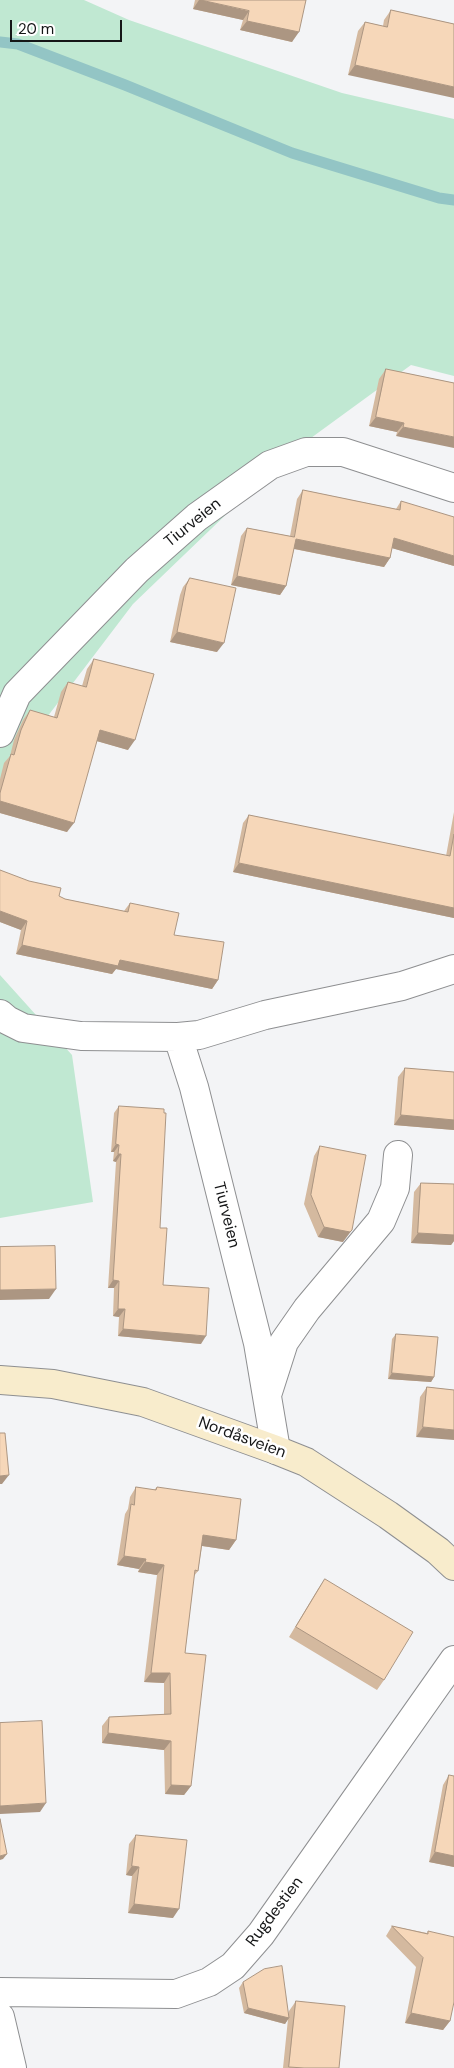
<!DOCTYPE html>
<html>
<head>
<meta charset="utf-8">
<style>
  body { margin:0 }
  #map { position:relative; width:454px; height:2068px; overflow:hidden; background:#f3f4f6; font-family:"DM Sans",sans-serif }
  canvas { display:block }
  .scale { position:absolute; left:10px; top:20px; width:112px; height:22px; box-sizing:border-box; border:2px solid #151617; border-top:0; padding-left:6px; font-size:15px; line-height:18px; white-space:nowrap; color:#151617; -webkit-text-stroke:4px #fff; paint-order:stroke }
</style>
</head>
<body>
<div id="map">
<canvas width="454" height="2068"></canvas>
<div class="scale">20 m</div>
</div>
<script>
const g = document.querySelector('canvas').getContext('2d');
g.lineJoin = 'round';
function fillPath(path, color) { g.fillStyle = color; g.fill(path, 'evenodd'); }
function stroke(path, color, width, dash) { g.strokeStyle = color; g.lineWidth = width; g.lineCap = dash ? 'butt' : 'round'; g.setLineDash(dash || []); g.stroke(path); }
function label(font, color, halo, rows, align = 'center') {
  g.font = font + ' "DM Sans",sans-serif'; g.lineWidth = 5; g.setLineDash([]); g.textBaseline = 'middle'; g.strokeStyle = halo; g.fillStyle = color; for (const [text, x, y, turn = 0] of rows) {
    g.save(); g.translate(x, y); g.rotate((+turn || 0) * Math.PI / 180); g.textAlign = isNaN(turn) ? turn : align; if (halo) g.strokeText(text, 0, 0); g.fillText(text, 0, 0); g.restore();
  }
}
fillPath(new Path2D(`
  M0,0H84L129,20L342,93L454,119V376L411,365L289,454L133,604L0,779Z
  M0,975L72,1055L93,1202L0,1218Z`), '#c0e8d2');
stroke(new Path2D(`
  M0,42L18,44L125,85L292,153L439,198L454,200`), '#93c5c5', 11);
const street = new Path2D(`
  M0,733L17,694L137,570L197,517L270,465L306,452H343L454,488
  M0,1014L7,1020L23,1028L81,1036L178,1037L199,1035L265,1015L402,986L454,969
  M178,1037L194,1087L258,1343L276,1450
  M268,1392L284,1342L307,1309L381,1221L395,1188L398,1155
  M0,1992L176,1994L209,1982L233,1966L261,1934L454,1660
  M0,2017L12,2068`);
const secondary = new Path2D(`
  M0,1380L53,1384L143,1402L276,1450L306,1462L388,1515L438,1551L454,1566`);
stroke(street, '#8e8f91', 30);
stroke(secondary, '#8e8f91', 30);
stroke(street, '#fff', 28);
stroke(secondary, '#f8eccc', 28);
fillPath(new Path2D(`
  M195,0H306L292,42L240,30L243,20L193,9Z
  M391,10L454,24L348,75L358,31L365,22L383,26L384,20Z
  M386,369L454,383L396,436L397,432L369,426L379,379Z
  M303,490L396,509L401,501L454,566L392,548L390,558L384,567L294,549L286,586L280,595L231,585L241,536L247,528L290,536L297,499Z
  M190,578L217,652L170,642L180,595L183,587Z
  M94,659L128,750L97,741L67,832L0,813V779L4,763L10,756L14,740L23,720L30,710L54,717L61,692L68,682L82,686L87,669Z
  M454,812V918L233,872L243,823L249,815L446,856Z
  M0,870L65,899L124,911L130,903L174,935L218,980L212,989L116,969L112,974L16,954L21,930L0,922Z
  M405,1068L454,1072V1130L394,1125L398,1077Z
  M119,1106L160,1228L163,1285L201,1344L118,1336L119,1317L113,1316L114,1288H108L116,1162L113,1161L114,1152H111L114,1113Z
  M320,1146L343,1242L318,1237L304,1204L314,1156Z
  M421,1183L454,1184V1241L451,1245L411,1243L414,1192Z
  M396,1334L434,1377L431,1382L388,1379L392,1339Z
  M427,1387L454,1390L416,1437L420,1397Z
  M136,1487L154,1490L157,1487L236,1540L229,1550L202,1546L198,1571L194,1576L185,1653L191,1786L184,1795L165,1794L164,1750L102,1743V1726L109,1717L164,1714V1683L144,1682L157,1575L138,1572L139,1569L117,1565L125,1514L128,1509L130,1497Z
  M325,1579L384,1680L377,1690L289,1637L318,1589Z
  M449,1775L454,1867L429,1862L443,1785Z
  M136,1835L173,1918L128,1913L132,1876L126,1875L129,1844Z
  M392,1926L427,1933L428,1931L450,2021L443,2030L405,2023L416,1967L386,1936Z
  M243,1982L288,2016L289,2011L296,2001L339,2068H283L288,2019L285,2024L244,2013L239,1988Z`), '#d4b99f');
fillPath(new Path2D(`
  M199,0H201L249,11L243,20L193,9Z
  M247,21L299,32L292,42L240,30Z
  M355,65L454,87V98L348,75Z
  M376,417L404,423L397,432L369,426Z
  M403,427L454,437V448L396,436Z
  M394,538L454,556V566L388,547Z
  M296,539L390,558L384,567L290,548Z
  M237,576L286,586L280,595L231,585Z
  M177,632L224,643L217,652L170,642Z
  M100,730L135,740L128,750L93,740Z
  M0,801L74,823L67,832L0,813Z
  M239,863L454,908V918L233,872Z
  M0,911L27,921L21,930L0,922Z
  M22,945L120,960L218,980L212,989L116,969L112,974L16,954Z
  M401,1115L454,1120V1130L394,1125Z
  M116,1144L119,1145L114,1152H111Z
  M118,1154H121L116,1162L113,1161Z
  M324,1227L352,1230L343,1242L318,1237Z
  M418,1233L454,1235V1241L451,1245L411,1243Z
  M113,1280L119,1281L114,1288H108Z
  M56,1289L49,1299L0,1300V1290Z
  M118,1309H125L119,1317L113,1316Z
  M123,1329L206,1336L201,1344L118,1336Z
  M392,1373L434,1377L431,1382L388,1379Z
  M423,1427L454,1430V1440L416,1437Z
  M9,1475L2,1484H0V1476Z
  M203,1535L236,1540L229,1550L196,1545Z
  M124,1556L146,1559L139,1569L117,1565Z
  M145,1562L164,1565L157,1575L138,1572Z
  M151,1673H170L164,1683L144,1682Z
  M108,1733L171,1741L164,1750L102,1743Z
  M171,1785L191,1786L184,1795L165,1794Z
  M46,1803L40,1812L0,1814V1806Z
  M435,1852L454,1856V1867L429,1862Z
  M7,1854L3,1859L0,1860V1856Z
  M132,1866L139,1867L132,1876L126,1875Z
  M134,1904L179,1909L173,1918L128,1913Z
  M248,2008L289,2018L285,2024L244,2013Z
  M411,2013L450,2021L443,2030L405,2023Z`), '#ac9682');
const building = new Path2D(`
  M201,0H306L299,32L247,21L249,11Z
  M391,10L454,24V87L355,65L365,22L387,27Z
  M386,369L454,383V437L403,427L404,423L376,417Z
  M303,490L400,510L401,501L454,517V556L394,538L390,558L296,539L286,586L237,576L247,528L294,537Z
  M190,578L236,588L224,643L177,632L186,586Z
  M94,659L154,674L135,740L100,730L74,823L0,801V793L11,754L14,755L21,730L30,710L57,718L68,682L86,687Z
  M249,815L450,856L454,834V908L239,863Z
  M0,870L29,881L61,888L59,896L65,899L128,912L130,903L179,913L174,935L224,942L218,980L120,960L118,966L22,945L27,921L0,911Z
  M405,1068L454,1072V1120L401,1115Z
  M119,1106L164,1109V1113H166L160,1228H167L163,1285L209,1288L206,1336L123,1329L125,1309H118L119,1281L113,1280L121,1154H118L119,1145L116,1144Z
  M320,1146L366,1155L352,1230L350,1232L324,1227L311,1195Z
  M421,1183L454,1184V1235L418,1233Z
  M55,1246L56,1289L0,1290V1247Z
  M396,1334L438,1337L434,1377L392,1373Z
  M427,1387L454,1390V1430L423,1427Z
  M0,1433H5L9,1475L0,1476Z
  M136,1487L156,1490L157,1487L241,1499L236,1540L203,1535L198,1571L195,1570L185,1653L206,1655L191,1786L171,1785V1741L108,1733L109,1717L171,1714L170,1673H151L164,1565L145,1562L146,1559L124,1556L131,1504L134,1505Z
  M325,1579L413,1632L384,1680L296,1627Z
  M42,1721L46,1803L0,1806V1723Z
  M449,1775L454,1776V1856L435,1852Z
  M0,1819L7,1854L0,1856Z
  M136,1835L187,1840L179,1909L134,1904L139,1867L132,1866Z
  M392,1926L428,1934V1931L454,1937V2002L450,2021L411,2013L423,1958Z
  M282,1966L289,2018L248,2008L243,1982L264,1969Z
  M296,2001L345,2006L339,2068H304L289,2067Z`);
fillPath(building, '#f6d7b9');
stroke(building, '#ac9682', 1);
label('16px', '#151617', '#fff', [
  ["Tiurveien",193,523,-39],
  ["Tiurveien",226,1215,76],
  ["Nordåsveien",242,1438,20],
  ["Rugdestien",275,1912,-53]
]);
</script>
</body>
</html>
